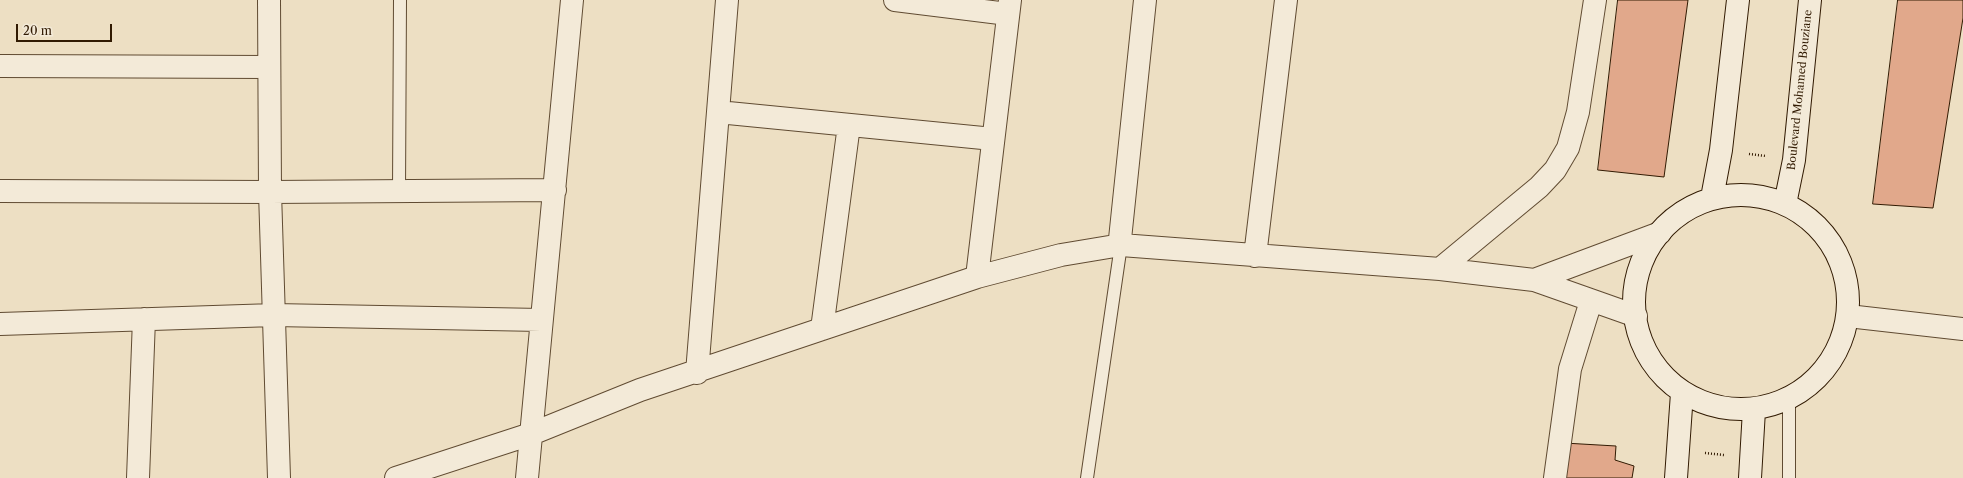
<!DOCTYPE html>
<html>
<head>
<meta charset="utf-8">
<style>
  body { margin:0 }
  #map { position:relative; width:1963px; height:478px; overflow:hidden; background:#eddfc3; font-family:"Libre Caslon Text",serif }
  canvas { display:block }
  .scale { position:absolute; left:16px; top:24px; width:96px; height:18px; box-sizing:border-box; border:2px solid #311a02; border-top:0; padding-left:5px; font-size:12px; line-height:14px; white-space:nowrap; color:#311a02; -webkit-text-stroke:3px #f3ead8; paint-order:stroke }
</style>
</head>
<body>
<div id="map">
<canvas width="1963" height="478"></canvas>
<div class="scale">20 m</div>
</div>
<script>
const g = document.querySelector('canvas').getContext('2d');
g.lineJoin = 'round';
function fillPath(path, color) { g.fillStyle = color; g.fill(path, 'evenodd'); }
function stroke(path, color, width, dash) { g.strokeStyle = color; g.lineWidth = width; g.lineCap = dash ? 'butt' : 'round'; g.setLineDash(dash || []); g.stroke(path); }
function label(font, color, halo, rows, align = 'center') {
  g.font = font + ' "Libre Caslon Text",serif'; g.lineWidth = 3.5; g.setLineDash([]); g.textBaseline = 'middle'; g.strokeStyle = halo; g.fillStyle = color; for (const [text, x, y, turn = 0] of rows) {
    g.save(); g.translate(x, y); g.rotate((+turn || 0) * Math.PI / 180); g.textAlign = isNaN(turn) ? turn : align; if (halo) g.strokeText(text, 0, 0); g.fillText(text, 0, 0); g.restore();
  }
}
const building = new Path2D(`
  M1618,0H1688L1664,177L1598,170Z
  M1898,0H1963V18L1933,208L1873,204Z
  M1564,443L1616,446L1615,460L1634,466L1632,478H1560Z`);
fillPath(building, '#e1a88b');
stroke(building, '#311a02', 1);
const lane = new Path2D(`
  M399,191L400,0
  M1087,478L1121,245
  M1789,478V399`);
const street = new Path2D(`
  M269,0L270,192L279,478
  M895,0L1008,14
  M0,66L269,67
  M718,112L993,139
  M0,191L270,192L555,190
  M1121,245L1120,239L1145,0
  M1255,256L1286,0
  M1440,269L1539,187L1555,170L1568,148L1578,112L1595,0
  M977,277L1010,0
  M1534,280L1660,233
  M1848,316L1963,329
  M0,324L274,315L541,320
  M822,329L849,125
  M697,373L727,0
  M138,478L144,319
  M396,478L531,434L640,390L977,277L1061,255L1121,245L1440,269L1534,280L1636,316
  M527,478L572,0
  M1555,478L1570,369L1591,301`);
const secondary = new Path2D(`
  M1634 302a107 107 0 1 1 214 0a107 107 0 1 1-214 0Z
  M1712,198L1721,150L1738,0
  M1785,204L1794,160L1810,0
  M1676,478L1682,393
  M1750,478L1754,410`);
stroke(lane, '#604b32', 14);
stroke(street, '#604b32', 24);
stroke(secondary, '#311a02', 24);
stroke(new Path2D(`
  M1749,154L1766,156
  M1705,453L1724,455`), '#311a02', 2.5, [1, 2]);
stroke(lane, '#f3ead8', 12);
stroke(street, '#f3ead8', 22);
stroke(secondary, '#f3ead8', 22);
label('11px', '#311a02', '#f3ead8', [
  ["Boulevard Mohamed Bouziane",1800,90,-84]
]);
</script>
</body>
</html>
